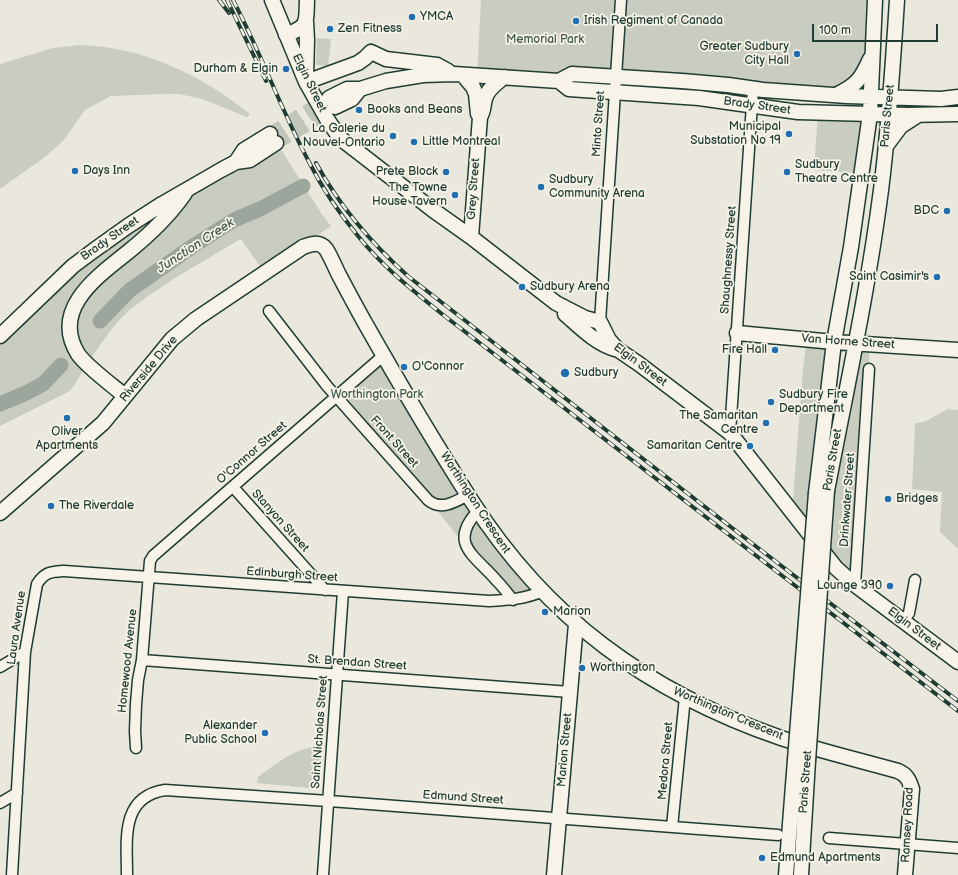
<!DOCTYPE html>
<html>
<head>
<meta charset="utf-8">
<style>
  body { margin:0 }
  #map { position:relative; width:958px; height:875px; overflow:hidden; background:#eae8dd; font-family:"Balsamiq Sans",sans-serif }
  canvas { display:block }
  .scale { position:absolute; left:812px; top:24px; width:126px; height:18px; box-sizing:border-box; border:2px solid #1f3d34; border-top:0; padding-left:5px; font-size:12px; line-height:14px; white-space:nowrap; color:#1f3d34; -webkit-text-stroke:3px #f7f3e8; paint-order:stroke }
</style>
</head>
<body>
<div id="map">
<canvas width="958" height="875"></canvas>
<div class="scale">100 m</div>
</div>
<script>
const g = document.querySelector('canvas').getContext('2d');
g.lineJoin = 'round';
function fillPath(path, color) { g.fillStyle = color; g.fill(path, 'evenodd'); }
function stroke(path, color, width, dash) { g.strokeStyle = color; g.lineWidth = width; g.lineCap = dash ? 'butt' : 'round'; g.setLineDash(dash || []); g.stroke(path); }
function label(font, color, halo, rows, align = 'center') {
  g.font = font + ' "Balsamiq Sans",sans-serif'; g.lineWidth = 3.5; g.setLineDash([]); g.textBaseline = 'middle'; g.strokeStyle = halo; g.fillStyle = color; for (const [text, x, y, turn = 0] of rows) {
    g.save(); g.translate(x, y); g.rotate((+turn || 0) * Math.PI / 180); g.textAlign = isNaN(turn) ? turn : align; if (halo) g.strokeText(text, 0, 0); g.fillText(text, 0, 0); g.restore();
  }
}
fillPath(new Path2D(`
  M481,0H874L865,67L835,94L728,85L558,81L477,75Z
  M317,38L331,39L328,66L316,65Z
  M81,45C144,47 201,75 250,114L247,117L202,99L179,94H164L111,96L85,110L63,141L45,157L0,189V64L53,48Z
  M818,113L869,115L860,173L814,170Z
  M280,148L323,216L331,226L264,272L241,239C218,252 195,266 172,280C153,293 132,305 117,323C101,342 88,363 75,384L70,391L0,426V335L160,204Z
  M807,339L833,341L809,488L806,529L792,512L803,369Z
  M862,342L870,344L861,486L859,584L828,551L833,486Z
  M384,354L468,493L543,590L511,600L466,547L428,499L336,396Z
  M948,409L958,410V549L940,532L942,492L912,489L915,423L924,422Z
  M319,746L321,749L319,779L309,788L257,783L258,777C277,763 295,748 319,746Z`), '#c8ccc1');
stroke(new Path2D(`
  M100,321L130,290L193,246L234,220L260,209L303,186
  M0,404L26,393L43,384L61,365`), '#9ca69c', 15);
stroke(new Path2D(`
  M270,134L329,98
  M276,143L334,108`), '#c1c6bb', 14, [14, 7]);
const street = new Path2D(`
  M269,311L327,386L428,500C441,511 455,502 468,495
  M600,322L621,0
  M730,433L753,89
  M233,487L325,590
  M478,511C447,544 476,556 497,581C503,587 508,594 513,600
  M855,585L869,369
  M904,620L909,613L915,580
  M142,660L570,692
  M0,667L25,652
  M136,748L135,731L136,704L138,680L142,660L150,561L153,556L384,355
  M0,803L17,793
  M672,827L685,697
  M829,838L958,848
  M12,875L25,652L37,584C45,572 50,572 64,571L489,601C509,600 525,599 543,591
  M127,875C127,840 120,797 165,790L343,802L778,835
  M323,875L343,591`);
const secondary = new Path2D(`
  M272,0L306,82L327,119L340,138L433,210L471,237L556,303L585,318L600,322L609,340L617,349L639,364L730,433L836,568L855,585L958,662
  M306,22L307,40L306,77
  M286,35C309,26 306,23 307,0
  M463,75L473,87L476,94L478,114
  M559,81L572,74L682,81L728,85L763,90L847,96L941,99L958,97
  M306,82L358,63L365,58L371,52L386,59L437,65L448,71
  M836,95C857,85 861,79 870,59
  M329,98L347,89H360L386,81L423,75L454,74L559,81L569,89L699,98L798,112L908,115L958,114
  M335,107L352,99L360,89
  M886,146L901,126L918,115
  M236,162L244,150L270,134
  M471,237L480,117C484,111 483,106 485,99C487,89 497,83 504,77
  M565,314C580,327 595,343 615,349
  M737,333L834,342L958,350
  M0,336L73,266L93,251L128,226L162,204L221,170L236,162L250,160L276,143
  M125,396C112,385 87,367 78,354C50,309 98,276 128,252C149,235 170,215 185,193
  M827,491C846,391 868,291 881,190C889,127 893,64 897,0
  M816,493L834,342L851,247L870,114L875,0
  M0,513L103,423L172,339L196,319L303,247C312,244 319,241 326,249C331,257 335,267 339,275C348,292 356,307 365,323C399,383 434,442 471,500C547,619 648,692 781,738C820,751 859,760 898,771C907,775 909,780 912,789L905,875
  M554,875L576,624
  M786,875L795,760
  M801,875L808,761`);
stroke(street, '#1f3d34', 13);
stroke(secondary, '#1f3d34', 17);
stroke(street, '#f7f3e8', 10);
stroke(secondary, '#f7f3e8', 14);
const rail = new Path2D(`
  M219,0L229,13
  M227,0L266,81
  M233,0C261,53 281,110 309,162C322,188 339,213 358,236C382,266 412,290 442,314L958,711
  M316,163C340,207 372,244 409,277L749,541L958,701`);
stroke(rail, '#1f3d34', 4);
stroke(rail, '#f7f3e8', 2.5, [8]);
const secondaryBridge = new Path2D(`
  M795,760L816,493
  M808,761L827,491`);
stroke(secondaryBridge, '#1f3d34', 17, []);
stroke(secondaryBridge, '#f7f3e8', 14);
for (const [x, y, r, color] of [
  [412,17,4,"#1f6fb2"],
  [576,21,4,"#1f6fb2"],
  [330,29,4,"#1f6fb2"],
  [797,54,4,"#1f6fb2"],
  [286,69,4,"#1f6fb2"],
  [359,110,4,"#1f6fb2"],
  [789,134,4,"#1f6fb2"],
  [393,136,4,"#1f6fb2"],
  [414,142,4,"#1f6fb2"],
  [75,171,4,"#1f6fb2"],
  [446,172,4,"#1f6fb2"],
  [787,172,4,"#1f6fb2"],
  [541,187,4,"#1f6fb2"],
  [455,195,4,"#1f6fb2"],
  [947,211,4,"#1f6fb2"],
  [937,277,4,"#1f6fb2"],
  [522,287,4,"#1f6fb2"],
  [775,350,4,"#1f6fb2"],
  [404,367,4,"#1f6fb2"],
  [565,373,5,"#1f6fb2"],
  [771,402,4,"#1f6fb2"],
  [67,418,4,"#1f6fb2"],
  [766,423,4,"#1f6fb2"],
  [750,446,4,"#1f6fb2"],
  [888,499,4,"#1f6fb2"],
  [51,506,4,"#1f6fb2"],
  [890,586,4,"#1f6fb2"],
  [545,612,4,"#1f6fb2"],
  [582,668,4,"#1f6fb2"],
  [265,733,4,"#1f6fb2"],
  [762,858,4,"#1f6fb2"]
]) { const dot = new Path2D(); dot.arc(x, y, r, 0, 2 * Math.PI); g.fillStyle = color; g.fill(dot); stroke(dot, '#f7f3e8', 1.5); }
label('12px', '#1f3d34', '#f7f3e8', [
  ["YMCA",420,17],
  ["Irish Regiment of Canada",584,21],
  ["Zen Fitness",338,29],
  ["Greater Sudbury",789,47,"right"],
  ["City Hall",789,61,"right"],
  ["Durham & Elgin",278,69,"right"],
  ["Books and Beans",367,110],
  ["Municipal",781,127,"right"],
  ["Substation No 19",781,141,"right"],
  ["La Galerie du",385,129,"right"],
  ["Nouvel-Ontario",385,143,"right"],
  ["Little Montreal",422,142],
  ["Sudbury",795,165],
  ["Theatre Centre",795,179],
  ["Days Inn",83,171],
  ["Prete Block",438,172,"right"],
  ["Sudbury",549,180],
  ["Community Arena",549,194],
  ["The Towne",447,188,"right"],
  ["House Tavern",447,202,"right"],
  ["BDC",939,211,"right"],
  ["Saint Casimir's",929,277,"right"],
  ["Sudbury Arena",530,287],
  ["Fire Hall",767,350,"right"],
  ["O'Connor",412,367],
  ["Sudbury",574,373],
  ["Sudbury Fire",779,395],
  ["Department",779,409],
  ["The Samaritan",758,416,"right"],
  ["Centre",758,430,"right"],
  ["Oliver",67,432,"center"],
  ["Apartments",67,446,"center"],
  ["Samaritan Centre",742,446,"right"],
  ["Bridges",896,499],
  ["The Riverdale",59,506],
  ["Lounge 390",882,586,"right"],
  ["Marion",553,612],
  ["Worthington",590,668],
  ["Alexander",257,726,"right"],
  ["Public School",257,740,"right"],
  ["Edmund Apartments",770,858]
], 'left');
label('12px', '#415a50', '#f7f3e8', [
  ["Memorial Park",545,40],
  ["Worthington Park",377,395]
]);
label('12px', '#1f3d34', '#f7f3e8', [
  ["Elgin Street",309,83,64],
  ["Brady Street",757,106,8],
  ["Paris Street",888,116,-85],
  ["Minto Street",599,124,-86],
  ["Grey Street",474,189,-86],
  ["Brady Street",110,239,-35],
  ["Shaughnessy Street",729,260,-86],
  ["Van Horne Street",848,342,4],
  ["Elgin Street",640,365,37],
  ["Riverside Drive",149,369,-50],
  ["Front Street",394,442,48],
  ["O'Connor Street",252,453,-41],
  ["Paris Street",833,460,-80],
  ["Drinkwater Street",848,500,-86],
  ["Worthington Crescent",475,503,57],
  ["Stanyon Street",280,521,48],
  ["Edinburgh Street",292,575,4],
  ["Laura Avenue",17,628,-82],
  ["Elgin Street",914,629,37],
  ["Homewood Avenue",128,661,-84],
  ["St. Brendan Street",357,663,4],
  ["Worthington Crescent",728,714,23],
  ["Saint Nicholas Street",320,732,-86],
  ["Marion Street",565,750,-85],
  ["Medora Street",666,761,-85],
  ["Paris Street",806,782,-86],
  ["Edmund Street",463,798,4],
  ["Ramsey Road",908,825,-87]
]);
label('italic 13px', '#445c53', '#f7f3e8', [
  ["Junction Creek",196,246,-33]
]);
</script>
</body>
</html>
